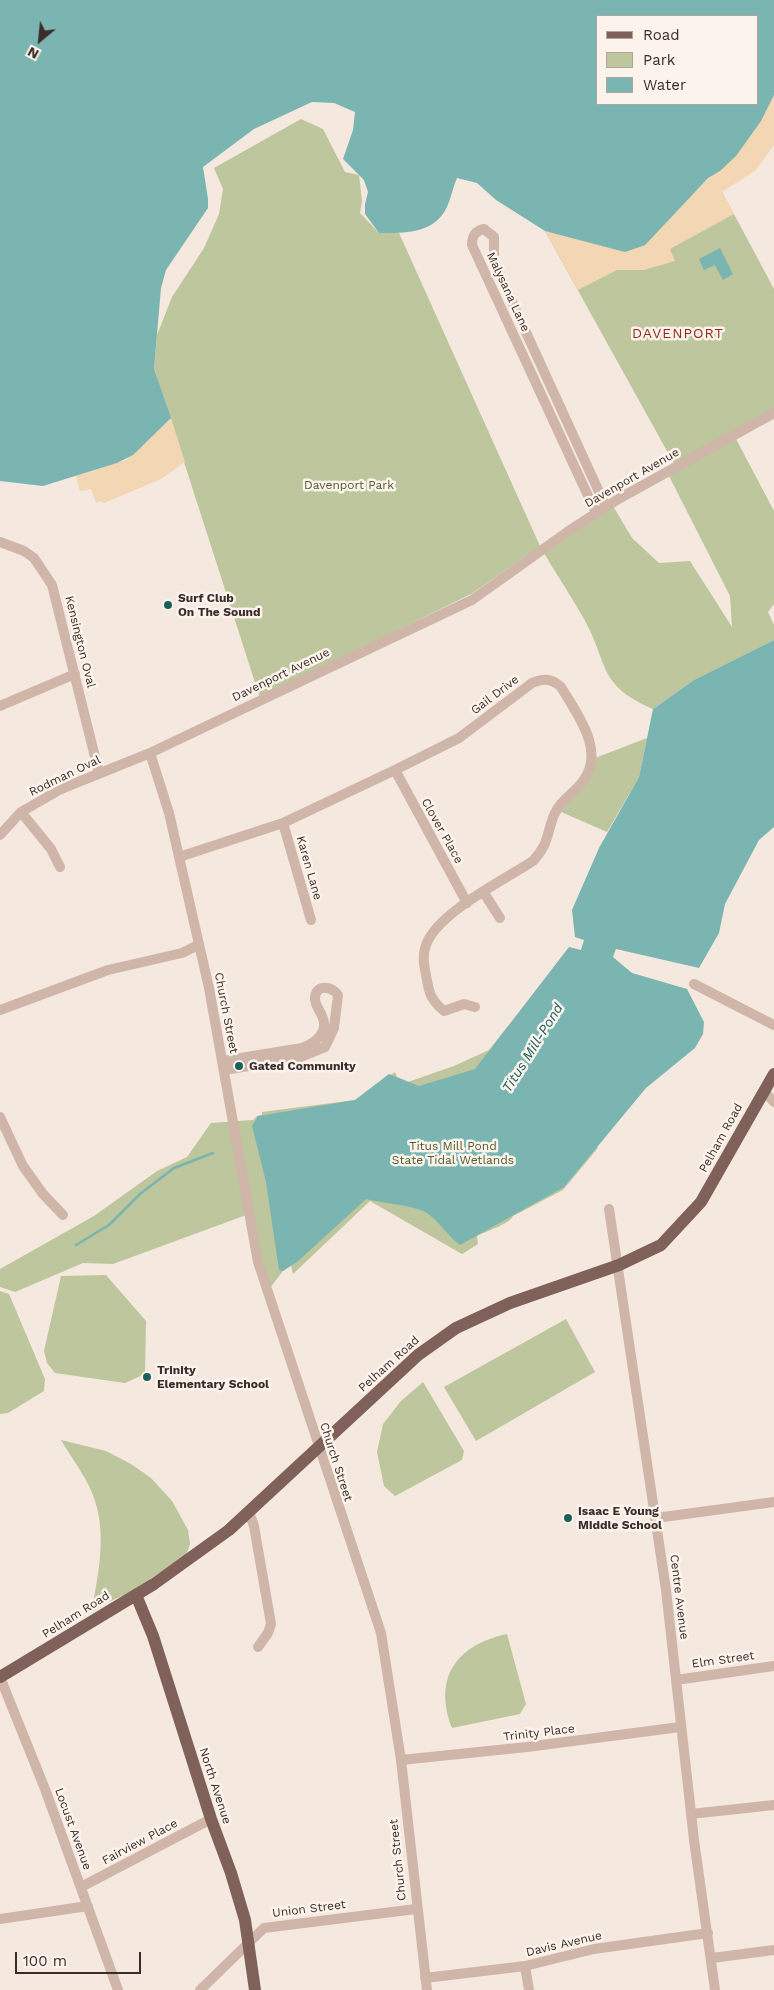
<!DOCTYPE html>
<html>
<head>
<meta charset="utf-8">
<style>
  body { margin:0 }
  #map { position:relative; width:774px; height:1990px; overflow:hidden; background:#f5e8df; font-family:"Work Sans",sans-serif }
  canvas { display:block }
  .legend { position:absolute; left:596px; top:15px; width:162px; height:90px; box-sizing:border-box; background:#fcf3ec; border:1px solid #afa49e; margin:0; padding:6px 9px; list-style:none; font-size:15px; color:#3b2d29 }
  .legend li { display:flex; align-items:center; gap:10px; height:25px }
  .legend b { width:25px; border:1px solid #afa49e }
  .north { position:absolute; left:15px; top:15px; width:50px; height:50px; -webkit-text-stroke:4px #fcf3ec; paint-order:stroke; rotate:208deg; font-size:14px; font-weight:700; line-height:20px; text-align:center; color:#3b2d29 }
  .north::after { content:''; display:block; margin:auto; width:18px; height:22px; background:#3b2d29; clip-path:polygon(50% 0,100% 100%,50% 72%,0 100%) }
  .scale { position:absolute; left:15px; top:1952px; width:126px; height:22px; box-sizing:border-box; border:2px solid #3b2d29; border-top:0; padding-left:6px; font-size:15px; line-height:18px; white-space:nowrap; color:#3b2d29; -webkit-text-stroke:4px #fcf3ec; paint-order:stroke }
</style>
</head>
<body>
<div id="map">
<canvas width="774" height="1990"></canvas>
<ul class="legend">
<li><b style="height:6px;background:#7f6159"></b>Road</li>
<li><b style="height:14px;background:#bdc69c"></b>Park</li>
<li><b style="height:14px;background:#7ab5b1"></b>Water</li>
</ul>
<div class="north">N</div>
<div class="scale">100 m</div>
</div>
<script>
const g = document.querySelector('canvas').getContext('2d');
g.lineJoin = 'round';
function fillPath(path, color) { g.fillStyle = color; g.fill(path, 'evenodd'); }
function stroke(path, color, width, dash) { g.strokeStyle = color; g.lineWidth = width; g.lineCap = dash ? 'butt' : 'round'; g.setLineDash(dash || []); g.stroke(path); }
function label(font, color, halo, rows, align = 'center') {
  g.font = font + ' "Work Sans",sans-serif'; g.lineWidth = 5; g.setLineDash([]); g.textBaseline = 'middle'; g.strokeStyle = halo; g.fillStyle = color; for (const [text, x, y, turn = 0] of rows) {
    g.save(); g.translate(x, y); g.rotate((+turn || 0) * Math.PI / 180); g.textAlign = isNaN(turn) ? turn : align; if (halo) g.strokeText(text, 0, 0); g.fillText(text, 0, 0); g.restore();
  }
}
fillPath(new Path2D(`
  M301,119L323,129L345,172L359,175L362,201L360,213L379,233H399L540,546L610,501L632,538L659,563L690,561L732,627L730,596L668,474L677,469L545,231L625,252L713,175L774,289V416L735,437L774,511V604L768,612L774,625V640L694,680L653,709C597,685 609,664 584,619C570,594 554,571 540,546L471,594L260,698L154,369L157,335L172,297L204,248L219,214L223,189L214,168Z
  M647,738L639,777L607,832L559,811L595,758Z
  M508,1026L598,1148L563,1190L513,1216C510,1224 486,1231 477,1236L478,1244L462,1254L370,1201L293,1274L291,1265L283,1271L266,1293L249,1214L113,1264L83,1263L15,1292L0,1287V1269L94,1216L157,1171L187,1157L211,1123L253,1120L257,1116L262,1115V1112L355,1100L395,1072L397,1077L408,1082L454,1066L489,1050Z
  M106,1275L146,1321L145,1374L125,1383L55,1373L47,1363L44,1351L61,1276Z
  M0,1291L9,1294L45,1379L44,1391L8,1413L0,1414Z
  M566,1319L595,1372L476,1441L444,1387Z
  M423,1382L464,1451L462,1460L395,1496L384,1486L377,1452L383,1424L401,1401Z
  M61,1440L106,1451L131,1464L151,1478L172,1501L188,1530L190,1544L186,1555L129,1593L106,1603L91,1613C99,1571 109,1526 89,1486C81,1470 70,1455 61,1440Z
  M507,1634L526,1704L520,1714L452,1728C433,1678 456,1645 507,1634Z`), '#bdc69c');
fillPath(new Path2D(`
  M774,95V145L756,170L722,192L734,214L670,249L675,261L644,270H617L578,290L545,231L625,252L645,245L708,178C735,163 760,123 774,95Z
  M171,418L185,462L161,479L104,503L100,501L96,503L91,489L80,491L76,476L126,460Z`), '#f3d6b3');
fillPath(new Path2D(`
  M0,0H774V95L761,121L736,156L720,171L708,178L645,245L625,252L545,231L496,200L477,183L457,178C453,187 451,198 447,207C434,234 405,233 379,233L365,214V204L368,192L364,180L343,159L353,130L355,112L334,103L312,102L254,129L203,167L208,199V208L166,270L161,288L154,369L171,418L133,455L117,463L43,486L0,481ZM598,16H758V104H598Z
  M720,248L733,274L723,280L715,265L704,270L699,259Z
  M774,640V827L759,840L725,904L719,933L699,968L616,949L613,957L632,973L687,989L704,1022L703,1034L695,1048L646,1088L564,1187L460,1245C446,1235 439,1220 425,1212C411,1205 382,1203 366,1199L297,1262L283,1271L279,1270L266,1182L252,1126L258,1116L355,1100L389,1074L419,1086L475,1069L569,947L581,950L584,940L575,937L572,910L599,848L639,777L653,709L694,680Z`), '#7ab5b1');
stroke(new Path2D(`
  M76,1245L109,1225L140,1194L174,1168L213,1153`), '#7ab5b1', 2.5);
stroke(new Path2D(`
  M596,513L472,245C472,236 475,231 484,229L494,237V261L497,269L606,507
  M0,542L24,551L34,558L52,585L99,773
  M0,706L75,674
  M395,770L467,903
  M21,812L51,849L60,867
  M283,823L311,920
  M0,835L21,812L61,789L150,753
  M179,857L283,823L395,770L459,738L532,683C543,678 551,678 561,687C577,714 606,751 583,781C575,793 561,799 555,813C546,833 550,843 533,861C504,880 437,913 426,945C422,955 424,965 426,975C429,993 430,999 444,1011L464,1004L475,1007
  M484,893L500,918
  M694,984L774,1025
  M0,1010L108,970L182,953L198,945
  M222,1061L302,1048C315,1043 330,1032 322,1016C320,1010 314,1004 315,997C317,983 332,987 338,995L334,1028L325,1047L298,1058L224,1070
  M764,1091L774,1102
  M0,1117L23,1166L43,1194L63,1215
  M609,1209L666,1590L694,1840L715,1990
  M249,1512L254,1526L271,1624L268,1633L258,1647
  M656,1518L774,1502
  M0,1677L45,1789L118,1990
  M676,1680L774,1666
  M401,1760L527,1747L680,1727
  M691,1814L774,1805
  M81,1887L211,1819
  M0,1919L88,1906
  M712,1958L774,1950
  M525,1966L529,1990
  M425,1978L525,1966L594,1949L708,1933
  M200,1990L264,1928L416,1909
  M427,1990L401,1760L381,1633L258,1262L209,988L169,813L150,753L472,600L570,530L620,498L774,413`), '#cfb6a9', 10);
stroke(new Path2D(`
  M136,1595L153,1636L211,1819L231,1873L245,1920L255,1990
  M0,1677L154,1584L229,1530L418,1355L456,1328L510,1303L619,1265L661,1245L701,1202L774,1074`), '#7f6159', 12);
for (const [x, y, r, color] of [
  [168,605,5,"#1a615e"],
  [239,1066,5,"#1a615e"],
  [147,1377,5,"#1a615e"],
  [568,1518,5,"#1a615e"]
]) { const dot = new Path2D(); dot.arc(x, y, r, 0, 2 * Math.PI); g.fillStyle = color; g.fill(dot); stroke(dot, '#fcf3ec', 2); }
label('12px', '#3b2d29', '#fcf3ec', [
  ["Malysana Lane",508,292,65],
  ["Davenport Avenue",632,478,-30],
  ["Kensington Oval",80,642,76],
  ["Davenport Avenue",281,675,-26],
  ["Gail Drive",495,695,-37],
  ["Rodman Oval",65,776,-26],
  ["Clover Place",442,831,61],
  ["Karen Lane",309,868,74],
  ["Church Street",226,1013,79],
  ["Pelham Road",721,1138,-61],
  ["Pelham Road",389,1364,-42],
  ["Church Street",336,1462,72],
  ["Centre Avenue",679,1597,83],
  ["Pelham Road",76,1615,-32],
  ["Elm Street",723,1660,-8],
  ["Trinity Place",539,1733,-7],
  ["North Avenue",215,1786,72],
  ["Locust Avenue",73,1829,70],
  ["Fairview Place",140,1842,-28],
  ["Church Street",398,1860,-96],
  ["Union Street",309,1909,-7],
  ["Davis Avenue",564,1944,-13]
]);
label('12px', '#505c2a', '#fcf3ec', [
  ["Davenport Park",349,485],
  ["Titus Mill Pond",453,1146],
  ["State Tidal Wetlands",453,1160]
]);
label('bold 12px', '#3b2d29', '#fcf3ec', [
  ["Surf Club",178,598],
  ["On The Sound",178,612],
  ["Gated Community",249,1066],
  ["Trinity",157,1370],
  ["Elementary School",157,1384],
  ["Isaac E Young",578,1511],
  ["Middle School",578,1525]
], 'left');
g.letterSpacing = '1px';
label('14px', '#93291a', '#fcf3ec', [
  ["DAVENPORT",678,334]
]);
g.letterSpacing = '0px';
label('italic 14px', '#1a615e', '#fcf3ec', [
  ["Titus Mill-Pond",533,1048,-58]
]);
</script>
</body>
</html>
